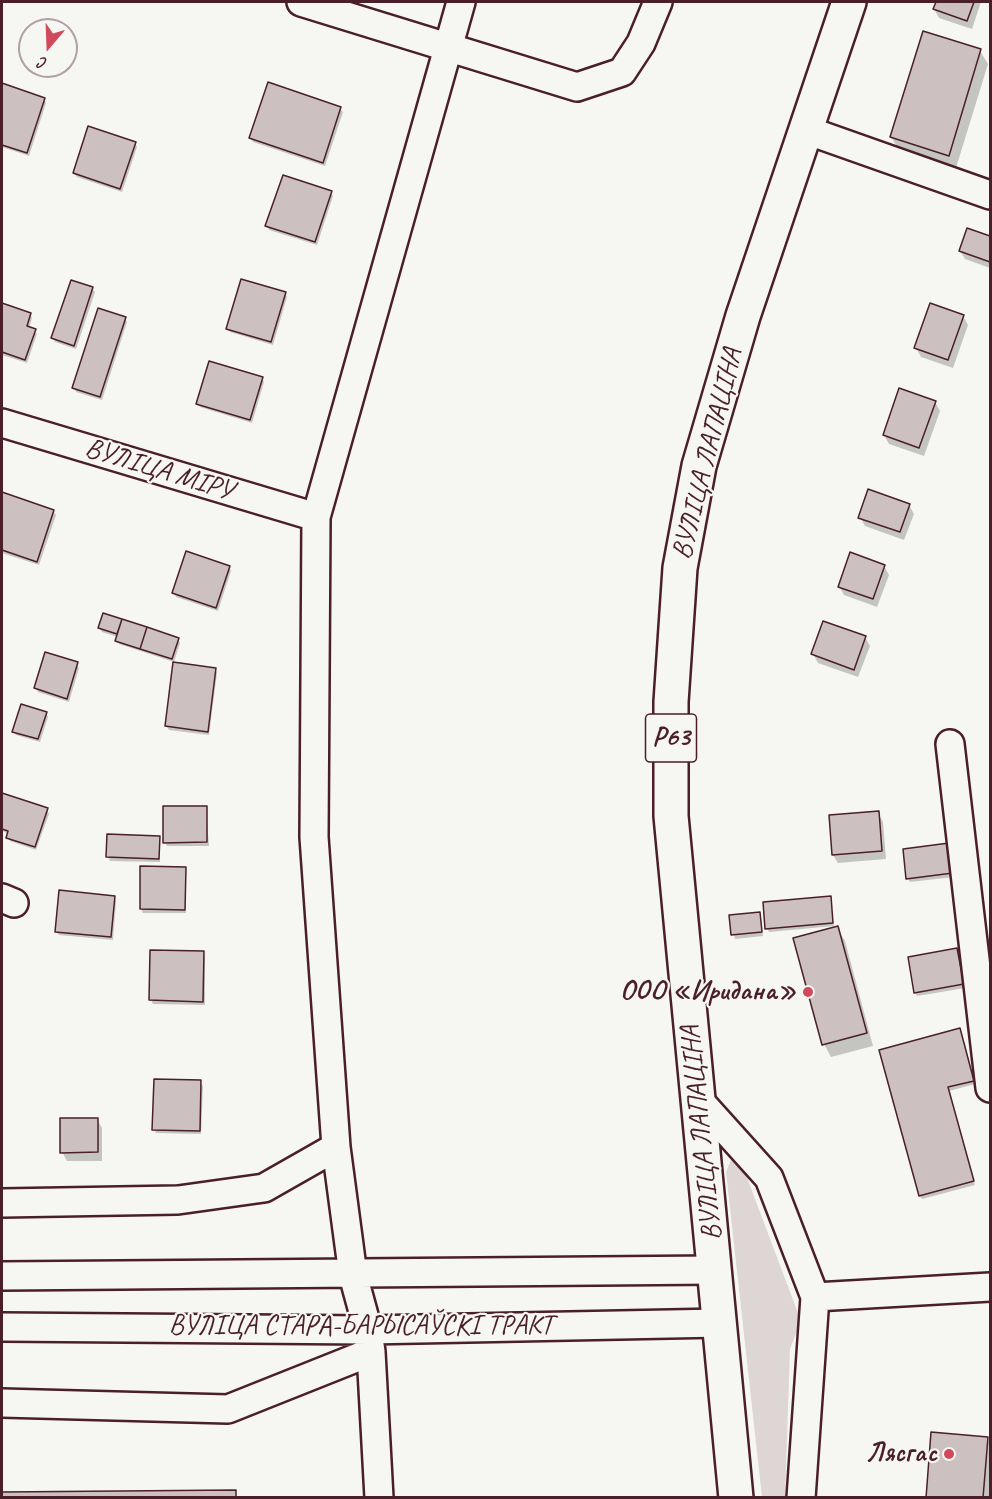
<!DOCTYPE html>
<html>
<head>
<meta charset="utf-8">
<style>
  body { margin:0 }
  #map { position:relative; width:992px; height:1499px; overflow:hidden; background:#f6f6f2; font-family:Caveat,sans-serif }
  canvas { display:block }
  .frame { position:absolute; inset:0; border:3px solid #4a1f2b; pointer-events:none }
  .north { position:absolute; left:18px; top:18px; width:60px; height:60px; box-sizing:border-box; background:#f6f6f2; border:2px solid #b1a0a2; border-radius:50%; rotate:199deg; font-size:16px; font-weight:700; line-height:24px; text-align:center; color:#4a1f2b }
  .north::after { content:''; display:block; margin:auto; width:21px; height:27px; background:#d1495b; clip-path:polygon(50% 0,100% 100%,50% 72%,0 100%) }
</style>
</head>
<body>
<div id="map">
<canvas width="992" height="1499"></canvas>
<div class="frame"></div>
<div class="north">С</div>
</div>
<script>
const g = document.querySelector('canvas').getContext('2d');
g.lineJoin = 'round';
function fillPath(path, color) { g.fillStyle = color; g.fill(path, 'evenodd'); }
function stroke(path, color, width, dash) { g.strokeStyle = color; g.lineWidth = width; g.lineCap = dash ? 'butt' : 'round'; g.setLineDash(dash || []); g.stroke(path); }
function label(font, color, halo, rows, align = 'center') {
  g.font = font + ' Caveat,sans-serif'; g.lineWidth = 4.5; g.setLineDash([]); g.textBaseline = 'middle'; g.strokeStyle = halo; g.fillStyle = color; for (const [text, x, y, turn = 0] of rows) {
    g.save(); g.translate(x, y); g.rotate((+turn || 0) * Math.PI / 180); g.textAlign = isNaN(turn) ? turn : align; if (halo) g.strokeText(text, 0, 0); g.fillText(text, 0, 0); g.restore();
  }
}
fillPath(new Path2D(`
  M733,1155L743,1167L801,1321L790,1349L785,1497H762L726,1172Z`), '#ddd6d5');
fillPath(new Path2D(`
  M937,2H981L972,29L939,18L934,9Z
  M980,51L988,64L956,168L899,150L891,137Z
  M2,85L44,99L46,103L29,156L2,147Z
  M340,109L343,112L325,166L253,142L251,138Z
  M135,143L137,147L122,192L77,177L74,173Z
  M331,193L333,196L317,245L269,230L267,226Z
  M968,230L990,238V268L965,259L960,251Z
  M92,288L95,292L76,349L55,342L53,338Z
  M285,293L287,297L273,345L230,332L227,328Z
  M2,305L30,314L32,318L29,328L37,334L27,363L2,355Z
  M963,316L968,325L953,368L921,357L916,348Z
  M125,319L127,322L102,400L76,392L74,388Z
  M262,378L264,382L252,423L200,407L198,403Z
  M935,402L940,411L924,456L889,444L884,435Z
  M2,494L53,511L56,515L39,565L2,553Z
  M909,505L914,514L904,540L865,526L860,517Z
  M884,566L889,575L877,607L844,595L839,586Z
  M229,567L231,571L218,611L176,597L174,593Z
  M104,615L178,639L180,643L174,662L119,644L118,637L102,632L100,628Z
  M865,637L870,646L858,677L818,663L813,654Z
  M77,664L79,668L69,702L38,692L36,688Z
  M215,669L217,673L209,735L169,730L166,726Z
  M46,713L48,717L40,742L16,735L14,731Z
  M2,795L47,810L49,814L36,850L10,841L9,834L2,831Z
  M206,808L209,846H167L165,842Z
  M878,813L883,822L886,859L838,863L833,855Z
  M159,837L160,862L110,861L108,857Z
  M948,844L954,877L910,882L908,879Z
  M185,868L186,913H143L141,909Z
  M114,897L116,901L113,940L59,935L56,931Z
  M830,898L834,926L769,932L767,928Z
  M759,914L763,936L735,939L731,917Z
  M837,928L845,941L873,1046L831,1057L824,1044Z
  M957,950L965,988L917,996L915,992Z
  M203,952L205,956V1005L153,1004L151,1000Z
  M961,1034L975,1084L949,1091L975,1185L922,1199L920,1196Z
  M200,1082L203,1086L201,1134L156,1133L154,1129Z
  M97,1119L102,1128V1161H67L62,1152Z
  M987,1438L990,1444V1498H927Z`), '#0003');
const building = new Path2D(`
  M936,2H974L967,21L933,9Z
  M923,31L981,49L949,156L890,137Z
  M268,82L341,107L323,163L249,138Z
  M2,83L45,98L27,153L2,145Z
  M88,126L136,142L120,189L73,173Z
  M283,175L332,191L315,242L265,226Z
  M967,228L990,236V262L959,251Z
  M241,279L286,292L271,342L226,329Z
  M71,280L93,287L74,346L51,338Z
  M2,303L31,313L27,326L36,329L25,360L2,352Z
  M930,303L964,315L948,360L914,348Z
  M98,308L126,317L100,397L72,388Z
  M209,361L263,377L250,420L196,404Z
  M899,388L936,401L919,448L883,435Z
  M868,489L910,504L900,532L858,518Z
  M2,492L54,510L37,562L2,550Z
  M186,551L230,566L216,608L172,593Z
  M850,552L885,565L873,599L838,587Z
  M103,613L122,619L117,634L98,628Z
  M122,619L147,627L140,649L115,641Z
  M823,621L866,636L854,670L811,654Z
  M147,627L179,638L172,659L140,649Z
  M45,652L78,662L67,699L34,688Z
  M173,662L216,668L208,732L165,726Z
  M21,704L47,712L38,739L12,732Z
  M2,793L48,808L35,847L6,838L8,831L2,829Z
  M163,806H207V842L163,843Z
  M879,811L882,851L832,855L829,815Z
  M107,834L160,836L159,859L106,857Z
  M949,843L953,873L906,879L903,849Z
  M140,866L186,867L185,910L140,909Z
  M59,890L115,896L111,937L55,932Z
  M831,896L833,923L765,929L763,902Z
  M760,912L762,932L731,935L729,915Z
  M838,926L867,1033L822,1045L793,938Z
  M957,948L964,984L914,993L908,957Z
  M150,950L204,951L203,1002L149,1000Z
  M960,1028L974,1081L948,1087L974,1181L919,1196L879,1050Z
  M154,1079L201,1080L200,1131L152,1130Z
  M60,1118H98V1152L60,1153Z
  M931,1432L988,1437L983,1498H926Z
  M236,1490V1498H2V1492Z`);
fillPath(building, '#ccc1c0');
stroke(building, '#4a1f2b', 1.5);
const minor = new Path2D(`
  M301,2L577,87L622,72L641,43L658,2
  M806,130L990,195
  M2,423L316,517
  M950,744L990,1088
  M2,898L14,903
  M697,1098L769,1178L815,1297L801,1498
  M2,1203L178,1200L264,1188L336,1147
  M2,1276L716,1270
  M815,1297L990,1287
  M2,1327L368,1330L720,1323
  M2,1403L228,1409L371,1352
  M379,1498L371,1352L368,1330L353,1275L336,1147L314,837L316,517L461,2`);
const primary = new Path2D(`
  M736,1498L671,816V702L680,568L699,466L743,316L849,2`);
stroke(minor, '#4a1f2b', 32);
stroke(primary, '#4a1f2b', 38);
stroke(minor, '#f6f6f2', 27);
stroke(primary, '#f6f6f2', 33);
for (const [x, y, r, color] of [
  [808,992,6,"#d1495b"],
  [949,1454,6,"#d1495b"]
]) { const dot = new Path2D(); dot.arc(x, y, r, 0, 2 * Math.PI); g.fillStyle = color; g.fill(dot); stroke(dot, '#f6f6f2', 2); }
for (const [x, y, w] of [
  [671,738,51]
]) { const box = new Path2D(); box.roundRect(x - w / 2, y - 24, w, 48, 4.5); g.fillStyle = '#f6f6f2'; g.fill(box); stroke(box, '#4a1f2b', 1.5); }
label('bold 27px', '#4a1f2b', null, [
  ["Р63",671,738]
]);
label('28px', '#4a1f2b', '#f6f6f2', [
  ["ВУЛІЦА ЛАПАЦІНА",708,454,-76],
  ["ВУЛІЦА МІРУ",159,470,17],
  ["ВУЛІЦА ЛАПАЦІНА",702,1133,-96],
  ["ВУЛІЦА СТАРА-БАРЫСАЎСКІ ТРАКТ",361,1327]
]);
label('bold 28px', '#4a1f2b', '#f6f6f2', [
  ["ООО «Иридана»",796,992],
  ["Лясгас",937,1454]
], 'right');
</script>
</body>
</html>
